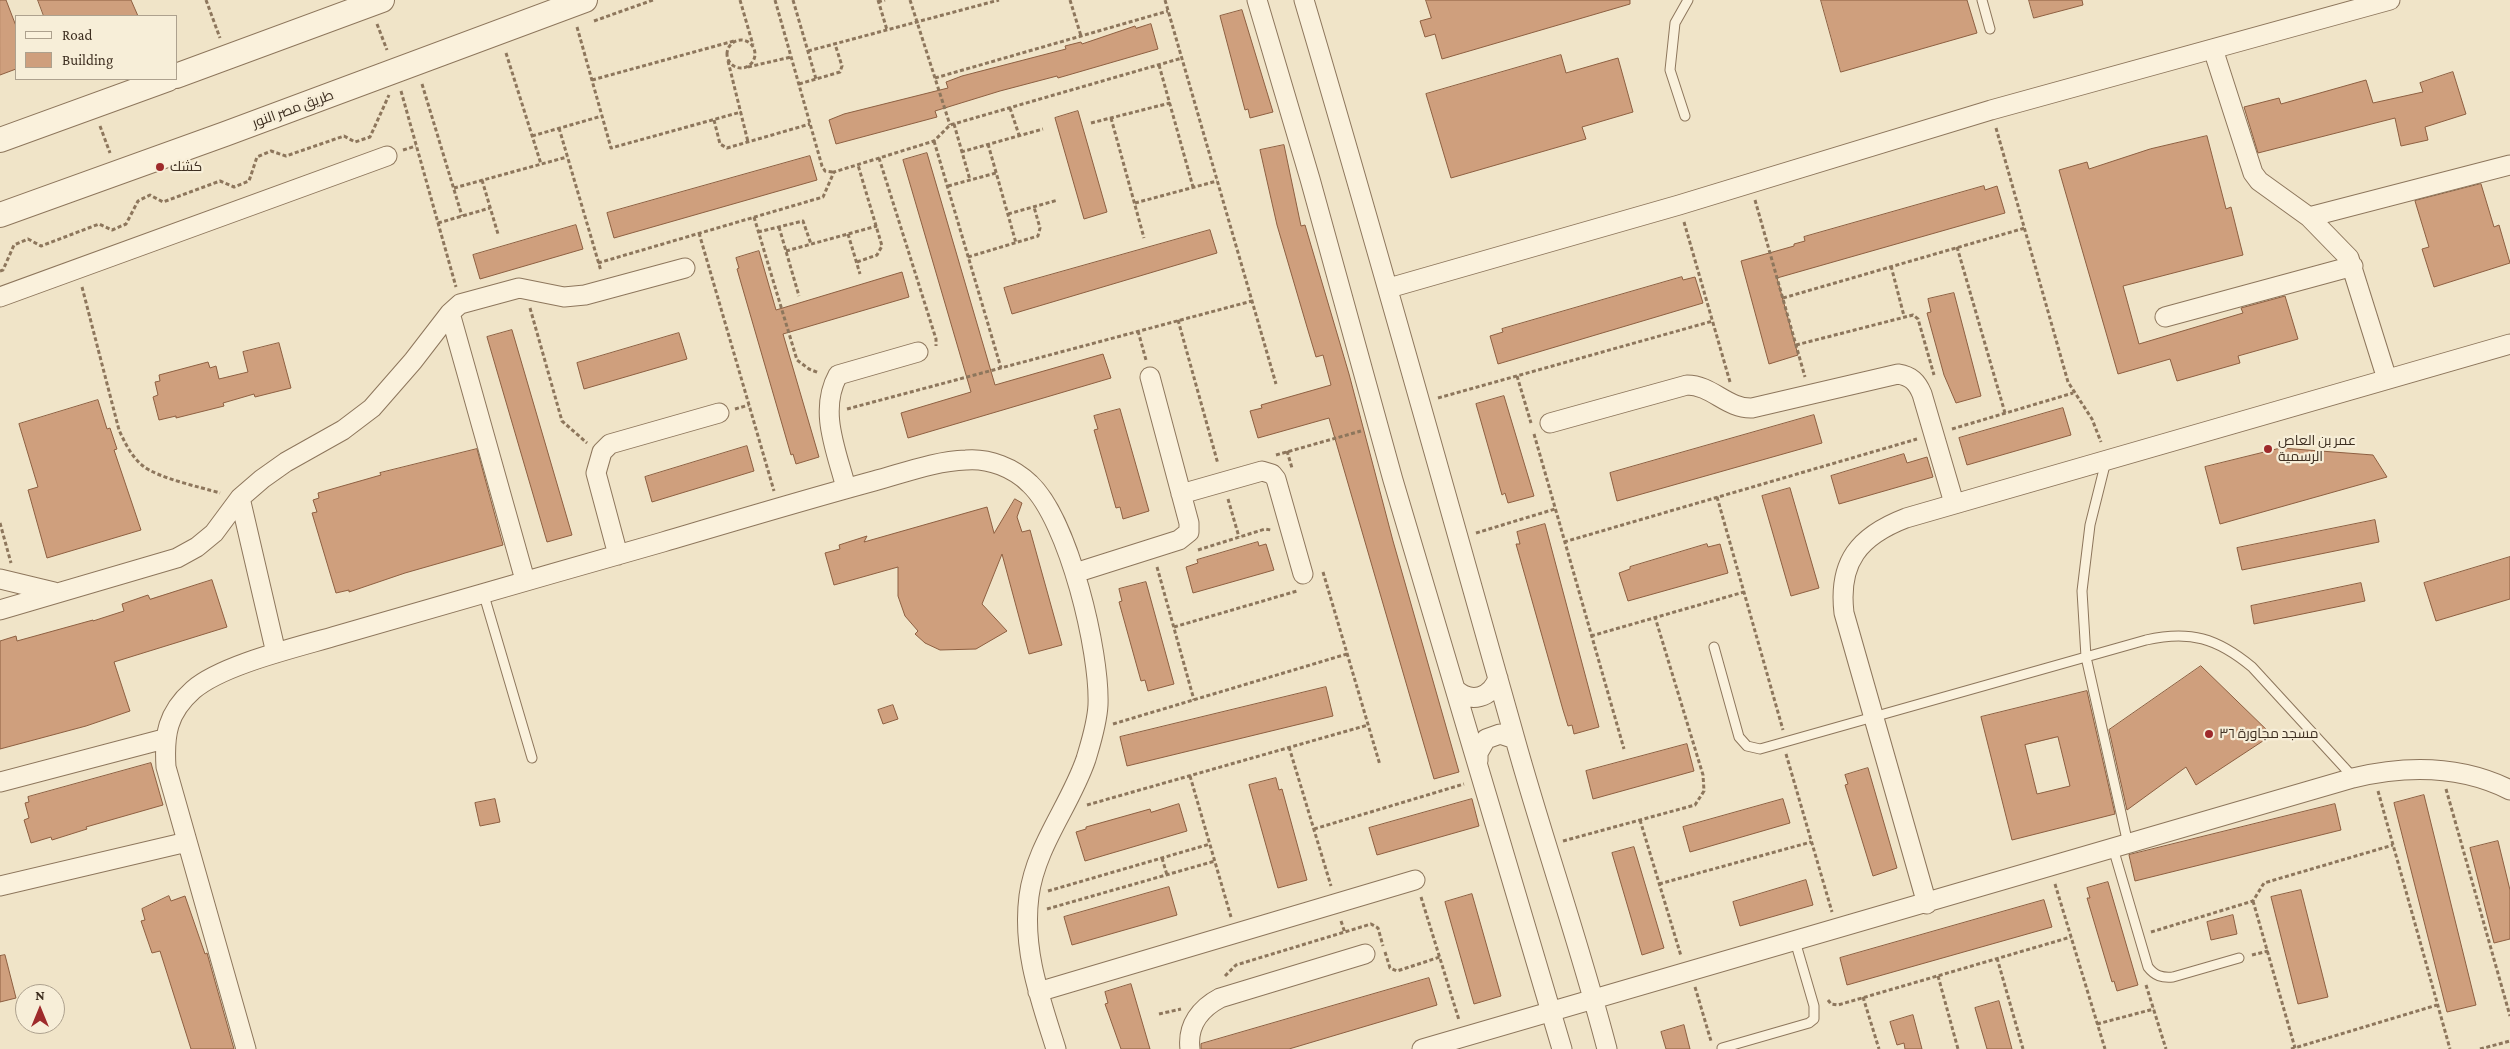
<!DOCTYPE html>
<html>
<head>
<meta charset="utf-8">
<style>
  body { margin:0 }
  #map { position:relative; width:2510px; height:1049px; overflow:hidden; background:#f0e4c8; font-family:"Crimson Pro",serif }
  canvas { display:block }
  .legend { position:absolute; left:15px; top:15px; width:162px; height:65px; box-sizing:border-box; background:#f7eed8; border:1px solid #ada18e; margin:0; padding:6px 9px; list-style:none; font-size:15px; color:#3d2e20 }
  .legend li { display:flex; align-items:center; gap:10px; height:25px }
  .legend b { width:25px; border:1px solid #ada18e }
  .north { position:absolute; left:15px; top:984px; width:50px; height:50px; box-sizing:border-box; background:#f7eed8; border:1px solid #ada18e; border-radius:50%; rotate:0deg; font-size:14px; font-weight:700; line-height:20px; text-align:center; color:#3d2e20 }
  .north::after { content:''; display:block; margin:auto; width:18px; height:22px; background:#9e2a2b; clip-path:polygon(50% 0,100% 100%,50% 72%,0 100%) }
</style>
</head>
<body>
<div id="map">
<canvas width="2510" height="1049"></canvas>
<ul class="legend">
<li><b style="height:6px;background:#faf1dc"></b>Road</li>
<li><b style="height:14px;background:#cf9f7d"></b>Building</li>
</ul>
<div class="north">N</div>
</div>
<script>
const g = document.querySelector('canvas').getContext('2d');
g.lineJoin = 'round';
function fillPath(path, color) { g.fillStyle = color; g.fill(path, 'evenodd'); }
function stroke(path, color, width, dash) { g.strokeStyle = color; g.lineWidth = width; g.lineCap = dash ? 'butt' : 'round'; g.setLineDash(dash || []); g.stroke(path); }
function label(font, color, halo, rows, align = 'center') {
  g.font = font + ' "Crimson Pro",Cairo,serif'; g.lineWidth = 4.5; g.setLineDash([]); g.textBaseline = 'middle'; g.strokeStyle = halo; g.fillStyle = color; for (const [text, x, y, turn = 0] of rows) {
    g.save(); g.translate(x, y); g.rotate((+turn || 0) * Math.PI / 180); g.textAlign = isNaN(turn) ? turn : align; if (halo) g.strokeText(text, 0, 0); g.fillText(text, 0, 0); g.restore();
  }
}
const building = new Path2D(`
  M0,0H6L16,26V69L0,75Z
  M38,0H131L138,16H44Z
  M1426,0H1630V4L1442,59L1435,34L1425,37L1420,21L1431,18Z
  M1821,0H1967L1977,33L1841,72Z
  M2029,0H2082L2083,5L2034,18Z
  M1242,10L1273,112L1250,118L1248,109L1245,110L1220,16Z
  M1151,24L1158,49L1058,78L1057,76L1000,91L935,111L937,117L836,144L829,120L844,114L948,88L946,82L962,76L1066,49L1065,46L1081,42L1082,44L1135,26L1136,28Z
  M1561,55L1566,73L1618,58L1633,112L1582,127L1586,139L1451,178L1426,94Z
  M2453,72L2466,114L2425,127L2428,140L2401,146L2395,118L2258,153L2244,107L2279,98L2281,104L2366,80L2373,103L2423,92L2420,83Z
  M1078,111L1107,212L1084,219L1055,118Z
  M2207,136L2226,209L2231,207L2243,255L2123,286L2139,344L2243,313L2241,308L2285,296L2298,339L2238,356L2240,363L2177,381L2170,359L2118,374L2059,170L2087,162L2089,169L2150,149Z
  M1284,145L1301,226L1305,225L1349,374L1393,541L1459,772L1434,779L1329,418L1258,438L1250,411L1262,408L1261,405L1331,385L1323,355L1316,357L1307,327L1277,225L1260,150Z
  M927,153L995,385L1103,354L1111,378L908,438L901,413L971,392L903,160Z
  M810,156L817,180L614,238L607,213Z
  M2481,184L2494,227L2499,225L2510,263L2434,287L2422,249L2429,247L2415,201Z
  M1984,186L1985,190L1997,186L2005,213L1777,278L1798,355L1769,364L1741,261L1794,246V244L1805,241L1804,237Z
  M576,225L583,249L480,279L473,255Z
  M1210,230L1217,253L1012,314L1004,288Z
  M759,251L776,310L902,272L909,297L783,334L819,457L796,464L793,454L791,455L737,269L739,268L736,258Z
  M1682,277L1683,280L1695,277L1703,303L1498,364L1490,336L1503,332L1502,329Z
  M1954,293L1981,396L1956,403L1944,375L1927,313L1931,312L1928,299Z
  M512,330L572,535L547,542L487,337Z
  M679,333L687,359L584,389L577,363Z
  M279,343L291,388L255,397L254,394L223,403L224,406L176,418V416L159,420L153,397L158,395L155,382L160,381L159,375L208,362L210,368L216,366L219,379L248,372L243,352Z
  M1504,396L1534,496L1508,503L1505,493L1502,495L1476,404Z
  M98,400L107,429L110,428L117,449L114,450L141,530L47,558L28,490L38,487L19,424Z
  M2063,408L2071,435L1967,465L1959,438Z
  M1120,409L1149,511L1123,519L1120,507L1116,508L1094,430L1098,429L1094,416Z
  M1814,415L1822,443L1617,501L1610,473Z
  M747,446L754,471L652,502L645,477Z
  M2281,448L2373,455L2387,477L2220,524L2205,467Z
  M477,449L503,545L405,573L349,592V590L336,593L312,513L317,512L313,500L319,498L318,493L381,475L380,473Z
  M1904,454L1907,463L1927,457L1933,477L1839,504L1831,476Z
  M1790,488L1819,588L1791,596L1762,496Z
  M1015,499L1022,503L1017,517L1022,532L1030,530L1062,645L1029,654L1002,554L982,604L1007,631L976,649L940,650L925,643L915,634L918,631L905,616L898,596V567L834,585L825,553L840,549L839,545L867,536L864,542L987,507L994,533Z
  M2375,520L2379,542L2242,570L2237,548Z
  M1545,524L1599,727L1574,734L1572,725L1568,726L1563,710L1516,544H1520L1517,532Z
  M1258,542L1259,546L1266,544L1274,570L1193,593L1186,567L1198,563L1197,560Z
  M1707,544L1708,547L1720,544L1728,573L1628,601L1619,573L1630,569V567Z
  M2510,557V599L2436,621L2424,583Z
  M212,580L227,627L114,662L130,711L86,726L0,749V641L16,636L17,641L93,620V621L124,611L122,604L148,595L150,599Z
  M1146,582L1174,684L1148,691L1145,680L1141,681L1119,602L1122,601L1119,589Z
  M2361,583L2365,601L2254,624L2251,606Z
  M2201,666L2272,735L2196,785L2186,767L2127,810L2109,730Z
  M1326,687L1333,716L1127,766L1120,737Z
  M2087,691L2115,814L2012,840L1981,717ZM2058,737L2070,786L2037,794L2025,745Z
  M893,705L898,719L883,724L878,710Z
  M1687,744L1694,771L1593,799L1586,771Z
  M151,763L163,805L86,827L87,829L52,840L51,837L31,843L24,820L29,818L25,803L29,802L28,797Z
  M1868,768L1897,868L1873,876L1845,785L1848,784L1845,775Z
  M1276,778L1279,790L1282,789L1307,880L1278,888L1249,785Z
  M2424,795L2476,1005L2447,1012L2394,803Z
  M495,799L500,822L480,826L475,803Z
  M1472,799L1479,826L1377,855L1369,828Z
  M1783,799L1790,823L1690,852L1683,827Z
  M1179,804L1187,831L1085,861L1076,832L1086,829V827L1150,809L1151,812Z
  M2335,804L2341,830L2135,881L2129,855Z
  M2498,841L2510,890V939L2494,943L2470,848Z
  M1634,847L1664,948L1642,955L1612,853Z
  M1806,880L1813,905L1740,926L1733,902Z
  M2108,882L2138,985L2117,991L2114,981L2112,982L2087,898H2090L2087,888Z
  M1169,887L1177,915L1072,945L1064,917Z
  M2301,890L2328,997L2298,1004L2271,897Z
  M1472,894L1501,996L1474,1004L1445,902Z
  M169,896L171,901L185,896L205,954L207,953L234,1049H191L160,951L152,953L141,921L145,920L142,909Z
  M2044,900L2052,927L1847,985L1840,958Z
  M2233,915L2237,934L2211,940L2207,922Z
  M5,955L16,998L0,1002V956Z
  M1429,978L1437,1005L1289,1049H1201V1044Z
  M1131,984L1150,1049H1121L1105,1004L1108,1003L1105,992Z
  M1999,1001L2012,1049H1987L1975,1008Z
  M1913,1015L1922,1049H1905L1904,1043L1897,1045L1890,1022Z
  M1684,1025L1690,1049H1666L1661,1032Z`);
fillPath(building, '#cf9f7d');
stroke(building, '#8d5f41', 1);
const service = new Path2D(`
  M1982,0L1990,29
  M1685,116L1670,70L1675,23L1688,0
  M2106,461L2090,525L2082,591L2086,657L2128,844
  M483,592L532,758
  M1714,647L1739,737L1747,746L1760,749L2146,640C2190,630 2217,638 2252,667L2353,777
  M2113,848L2148,967C2155,976 2162,978 2173,977L2239,958
  M1722,1048L1809,1023L1814,1019V1006L1795,941`);
const minor = new Path2D(`
  M1257,0L1310,179L1393,480L1562,1049
  M1304,0C1377,246 1445,492 1515,739C1544,843 1580,945 1607,1049
  M2213,49L2253,173L2259,181L2309,217L2349,258L2387,379
  M2309,217L2510,165
  M1389,288L1679,205L1991,110L2390,0
  M0,297L387,156
  M450,313L525,580
  M2165,317L2353,266
  M1550,423L1687,385C1712,385 1727,409 1752,408L1898,374C1911,376 1917,382 1922,394L1954,503
  M846,488C837,452 818,411 838,375L918,352
  M1181,494L1262,471L1272,474L1276,479L1303,574
  M240,498L276,653
  M618,555L596,473L602,452L610,444L719,413
  M1075,573L1179,540L1189,532V523L1150,377
  M0,579L54,592
  M0,610L177,558L197,547L214,533L240,498L262,479L286,462L343,430L372,408L413,361L450,313L460,304L519,288L564,297L585,295L685,268
  M1455,689C1471,704 1491,698 1498,678
  M1478,761V753L1486,739L1500,734L1515,739
  M0,782L164,739
  M0,886L187,842
  M1927,904L1844,613C1838,562 1859,536 1906,518L2510,344
  M1038,992L1415,880
  M246,1049L166,767C164,735 167,713 193,690C223,664 299,647 339,635C447,603 555,573 663,542C734,521 804,500 874,481C904,473 935,461 966,460C989,458 1014,468 1030,484C1069,521 1100,652 1098,705C1097,724 1091,742 1086,759C1070,806 1036,845 1029,896C1022,950 1040,998 1056,1049
  M1190,1049C1187,1025 1201,1008 1220,998L1365,954
  M1422,1049L2353,778C2407,765 2460,765 2510,790`);
const tertiary = new Path2D(`
  M176,76L382,0
  M0,140L168,79
  M0,215L225,134L585,0`);
stroke(service, '#8d765c', 11);
stroke(minor, '#8d765c', 21);
stroke(tertiary, '#8d765c', 26);
stroke(new Path2D(`
  M206,0L220,38
  M740,0L753,45
  M775,0L822,166L825,171L833,172
  M793,0L816,79
  M878,0L887,30
  M910,0L950,125
  M1070,0L1081,36
  M1165,0L1276,384
  M878,2L885,0
  M594,21L653,0
  M377,24L387,50
  M577,27L611,148L741,112
  M727 54a14 14 0 1 1 28 0a14 14 0 1 1-28 0Z
  M808,51L999,0
  M506,53L541,164
  M728,61L748,142
  M1159,65L1193,187
  M748,67L791,57
  M935,78L1168,11
  M592,80L734,41
  M422,84L462,216
  M799,84L840,72L842,66L835,44
  M401,91L456,287
  M1010,108L1019,135
  M1111,118L1144,238
  M714,120L720,144L727,148L810,124
  M1091,123L1170,103
  M954,124L970,180
  M100,126L110,153
  M559,128L601,271
  M1996,128L2068,382L2092,419L2101,442
  M532,136L602,116
  M934,141L1001,368
  M988,144L1016,243
  M403,150L416,146
  M961,152L1043,129
  M879,158L936,339V346
  M482,180L498,234
  M948,186L996,173
  M454,188L567,157
  M1755,200L1805,377
  M1135,203L1217,181
  M1008,214L1058,200
  M754,217L797,360L809,369L819,373
  M1684,222L1730,382
  M438,223L490,208
  M779,227L799,296
  M758,232L803,221L811,244
  M699,233L774,491
  M848,234L860,274
  M1957,247L2005,413
  M786,251L877,226
  M968,257L1038,236L1040,228L1034,207
  M857,262L877,255L882,246L858,165
  M598,263L823,197L834,172L934,141L950,125L1182,58
  M1891,266L1904,316
  M0,271L3,270L14,245L28,239L41,246L99,224L112,230L126,224L138,201L150,195L163,202L220,181L234,187L249,181L257,157L271,151L286,156L344,136L355,142L370,137L389,95
  M82,287L119,430C125,443 131,456 143,466C158,478 200,487 220,493
  M1783,298L2025,228
  M530,308L562,421L587,443
  M1178,320L1218,464
  M1138,331L1146,360
  M1796,345L1913,315L1918,319L1934,375
  M1517,376L1531,423
  M1438,398L1713,321
  M735,409L749,405
  M847,409L1252,301
  M1952,429L2073,393
  M1534,434L1624,749
  M1287,451L1292,468
  M1276,455L1361,431
  M1717,497L1783,730
  M1228,499L1239,537
  M0,523L11,563
  M1476,533L1555,509
  M1564,542L1917,439
  M1198,550L1265,529L1271,530
  M1157,567L1194,700
  M1323,572L1380,765
  M1174,627L1297,591
  M1591,636L1744,592
  M1113,724L1347,654
  M1289,747L1331,886
  M1786,754L1832,912
  M1190,776L1231,917
  M2446,789L2510,1016
  M2378,791L2450,1049
  M1087,805L1368,725
  M1640,820L1681,956
  M1314,829L1464,784
  M1563,841L1695,805L1704,791L1703,775L1655,617
  M1162,858L1167,875
  M1659,884L1811,842
  M2055,884L2105,1049
  M1048,891L1210,844
  M1421,897L1459,1020
  M2253,901L2295,1048
  M1047,909L1215,861
  M1341,921L1345,933
  M2151,932L2253,901L2264,883L2393,845
  M1385,952L1390,968L1397,971L1440,957
  M2252,955L2268,951
  M1997,958L2023,1049
  M1225,976L1236,965L1371,924L1378,928L1383,946
  M1938,976L1958,1049
  M2146,985L2166,1049
  M1695,987L1711,1041
  M1863,997L1879,1049
  M1828,1000L1831,1004L1838,1005L2071,937
  M1159,1014L1181,1009
  M2097,1024L2154,1009
  M2291,1049L2437,1005
  M2480,1049L2510,1041`), '#8d765c', 3, [4, 2.5]);
stroke(service, '#faf1dc', 9);
stroke(minor, '#faf1dc', 19);
stroke(tertiary, '#faf1dc', 24);
for (const [x, y, r, color] of [
  [160,167,5,"#9e2a2b"],
  [2268,449,5,"#9e2a2b"],
  [2209,734,5,"#9e2a2b"]
]) { const dot = new Path2D(); dot.arc(x, y, r, 0, 2 * Math.PI); g.fillStyle = color; g.fill(dot); stroke(dot, '#f7eed8', 2); }
label('14px', '#3d2e20', '#f7eed8', [
  ["طريق مصر النور",293,109,-20]
]);
label('14px', '#3d2e20', '#f7eed8', [
  ["كشك",170,167],
  ["عمر بن العاص",2278,441],
  ["الرسمية",2278,457],
  ["مسجد مجاورة ٣٦",2219,734]
], 'left');
</script>
</body>
</html>
